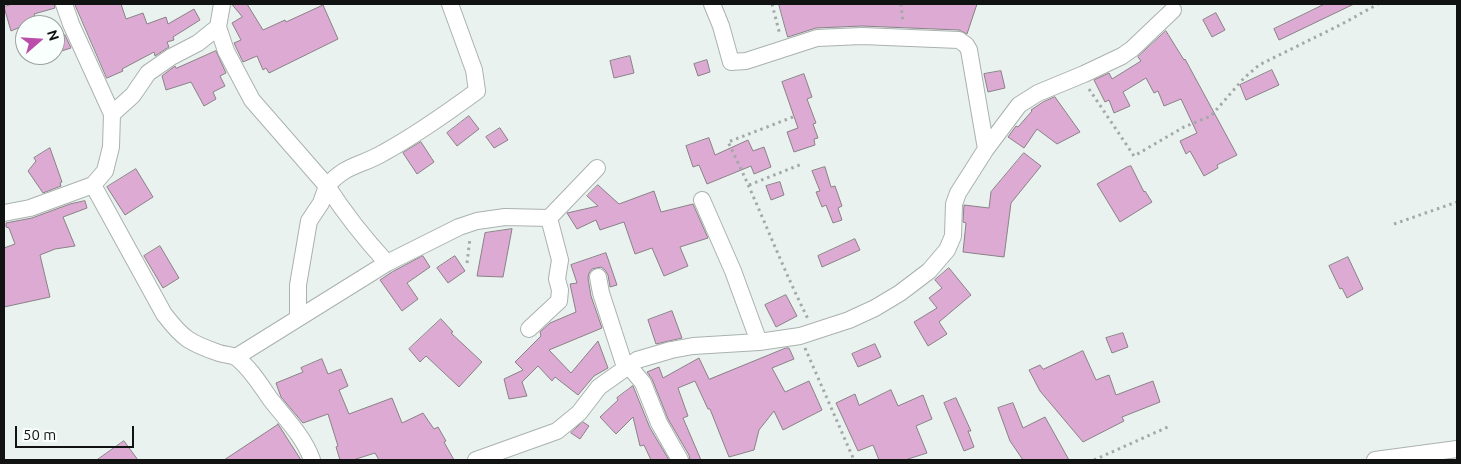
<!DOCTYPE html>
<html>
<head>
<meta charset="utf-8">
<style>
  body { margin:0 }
  #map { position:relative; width:1461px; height:464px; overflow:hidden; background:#eaf2ef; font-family:Ubuntu,sans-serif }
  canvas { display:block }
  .frame { position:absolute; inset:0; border:5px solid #111312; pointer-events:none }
  .north { position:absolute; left:15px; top:15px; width:50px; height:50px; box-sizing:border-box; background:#f8fffd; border:1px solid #9ca19f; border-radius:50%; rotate:71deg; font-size:14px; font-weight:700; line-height:20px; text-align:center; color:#111312 }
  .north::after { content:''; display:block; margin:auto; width:18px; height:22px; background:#bb4dab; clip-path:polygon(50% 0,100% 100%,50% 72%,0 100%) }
  .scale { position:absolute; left:15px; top:426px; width:119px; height:22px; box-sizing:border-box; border:2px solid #111312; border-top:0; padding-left:6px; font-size:15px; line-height:18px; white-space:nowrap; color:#111312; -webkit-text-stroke:4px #f8fffd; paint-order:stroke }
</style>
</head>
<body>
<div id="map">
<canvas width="1461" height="464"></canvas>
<div class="frame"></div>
<div class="north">N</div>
<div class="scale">50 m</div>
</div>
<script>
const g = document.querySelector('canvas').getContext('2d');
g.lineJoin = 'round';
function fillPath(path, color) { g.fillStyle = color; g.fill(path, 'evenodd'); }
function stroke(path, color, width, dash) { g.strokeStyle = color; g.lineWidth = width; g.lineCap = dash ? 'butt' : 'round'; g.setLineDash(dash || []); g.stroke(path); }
const building = new Path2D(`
  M13,4H54L55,8L34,14L37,20L11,31L4,7Z
  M75,4H121L126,19L143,13L147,24L166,17L168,24L194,9L200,20L173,37L174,40L167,42L169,47L155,56L154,52L122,69L123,71L107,78Z
  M232,4H247L263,30L285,20L286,22L323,5L338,39L269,73L266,68L263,70L257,56L243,62L234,43L241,40L232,23L242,17Z
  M779,4H977L967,34L959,30L862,26L816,28L788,37Z
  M1325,4H1354L1279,40L1274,29Z
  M1216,13L1225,30L1212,37L1203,20Z
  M1166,31L1184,60L1185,59L1237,155L1217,165L1218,168L1204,176L1190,151L1186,154L1180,141L1197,133L1181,99L1164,106L1158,91L1154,93L1146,78L1123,92L1130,106L1114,113L1109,100L1105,102L1094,80L1109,73L1112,79L1141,61L1138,57Z
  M65,35L71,48L55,53V39Z
  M216,51L226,73L220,76L225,86L213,92L216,99L204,106L191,82L166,90L162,76L175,66L176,68Z
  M630,56L634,73L614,78L610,61Z
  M707,60L710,72L698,76L694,64Z
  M1272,70L1279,85L1246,100L1240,85Z
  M1001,71L1005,88L988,92L984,74Z
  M804,74L812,97L807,99L816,123L813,124L818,138L814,139L815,145L794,152L787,132L798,128L782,82Z
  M1055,97L1080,132L1057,144L1037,129L1024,148L1008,137L1016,126L1018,127L1032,111L1031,110L1043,102Z
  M469,116L479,129L457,146L447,133Z
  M500,128L508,140L494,148L486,137Z
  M709,138L715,155L748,140L753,151L764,147L771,167L754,174L751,166L707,184L699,165L693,167L686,146Z
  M421,142L434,162L417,174L403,153Z
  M50,148L62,182L60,183L61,186L43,193L28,171L36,161L34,158Z
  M1024,153L1041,166L1011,203L1004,257L963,252L966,223L963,222L964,205L989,208L991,192Z
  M1131,166L1144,192L1145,191L1152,202L1120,222L1097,184L1127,167Z
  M825,167L831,187L835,186L842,206L838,208L842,220L833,223L826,205L822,207L816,192L820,191L812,171Z
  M136,169L153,197L125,215L107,187Z
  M780,182L784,195L771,200L766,186Z
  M598,185L619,204L654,191L661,212L693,204L708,238L680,247L688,266L664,276L652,248L635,254L624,222L600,230L596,220L577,229L567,213L598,206L587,196Z
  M85,201L87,208L63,217L75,246L55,249L40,255L50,297L4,307V248L15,244L9,228L6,227V223L32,218L70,204Z
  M512,229L503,277L477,276L485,233Z
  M855,239L860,250L822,267L818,256Z
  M160,246L179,278L163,288L144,256Z
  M606,253L617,285L610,287L608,275L605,270L601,267L592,269L589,273L588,278L591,296L602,328L549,350L571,373L598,341L608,368L594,376L578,395L555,377L552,381L538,366L522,382L527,396L509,399L504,379L523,370L515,362L541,336L540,332L550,323L576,312L570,284L577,283L571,265Z
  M423,256L430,267L407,283L418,299L402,311L380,280L392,272Z
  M455,256L465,271L448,283L437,268Z
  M1348,257L1363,289L1347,298L1342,288L1340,289L1329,266Z
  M949,268L971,295L939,322L947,334L928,346L914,322L937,308L929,298L942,288L935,280Z
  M786,295L797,316L776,327L765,305Z
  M672,311L682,338L656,344L648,320Z
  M441,319L453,332L451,333L482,362L459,387L426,356L420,362L409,349Z
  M1123,333L1128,347L1112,353L1106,338Z
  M875,344L881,357L858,367L852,354Z
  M786,348H789L794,359L772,368L785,392L809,381L822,410L783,430L774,411L759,430L754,450L729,457L710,409H708L695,381L678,388L688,416L683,418L701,460H690L689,455L668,419L652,379L647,372L659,367L663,378L699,358L709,379Z
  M1083,351L1096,380L1109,375L1116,395L1153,381L1160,402L1122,417L1124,421L1083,442L1040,391L1029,370L1040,365L1043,369Z
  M322,359L328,374L341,369L348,386L339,390L349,414L392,398L402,423L423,413L434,429L438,427L446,441L444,442L454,460H379L375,453L353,460H340L336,447L338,446L328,414L303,423L281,397L276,383L303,372L301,368Z
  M633,386L650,428L669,460H651L644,445L640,446L633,417L616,434L600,417L618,400L617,398Z
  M891,390L898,406L923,395L932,419L916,426L927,453L905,460H879L873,445L858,451L836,403L855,394L859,405Z
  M956,398L971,431H968L974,447L964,451L944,403Z
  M1013,403L1023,428L1045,417L1069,460H1023L1010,441L998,408Z
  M583,422L589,426L580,439L571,433Z
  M278,424L301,460H224L277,425Z
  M124,441L138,460H97Z`);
fillPath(building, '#dcaad2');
stroke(building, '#888286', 1);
const minor = new Path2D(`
  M64,4L71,24L112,114
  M712,4L721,26L731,62L746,61L817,38L862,36L959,40L966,45L969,50L986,149
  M218,27L226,51L252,100L327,186L321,203L309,221L298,285V318
  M93,185L164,314C183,339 190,343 219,353C225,355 233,355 237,358C251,369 261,386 271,400C286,419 304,437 312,460
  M702,200L733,271L759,342
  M4,213L30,208L93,185L105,171L111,147L112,114L133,95L148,73L171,57L198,43L218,27L222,4
  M549,218L597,168
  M387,263C364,238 345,214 327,186C346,164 361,166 383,153C416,135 447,113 477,91L474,70L450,4
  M598,277L601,293L625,367
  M236,357L387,263L459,227L477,221L505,217L549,218L560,260L557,279L560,290L559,301L529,329
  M628,365L643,383L659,423L680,460
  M476,460L557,431L579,413L599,387L637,360L671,350L693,346L759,342L800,336L849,320L875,308L900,293L929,271L947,250L953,236L954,204L958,193L986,149L1019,105L1038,93L1084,74L1122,56L1132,49L1173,10
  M1375,460L1457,449`);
stroke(minor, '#aab2af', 18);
stroke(new Path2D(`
  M772,4L780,35
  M901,4L903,23
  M1089,89L1134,156L1184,127L1211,116L1244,78L1259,65L1342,24L1378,4
  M793,117L728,142C757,200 779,261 808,319
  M749,185L802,164
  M1394,224L1457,202
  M467,263L470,238
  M805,348L854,460
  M1094,460L1170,426`), '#a3a9a7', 3, [2.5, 4]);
stroke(minor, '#fff', 16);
</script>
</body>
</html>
